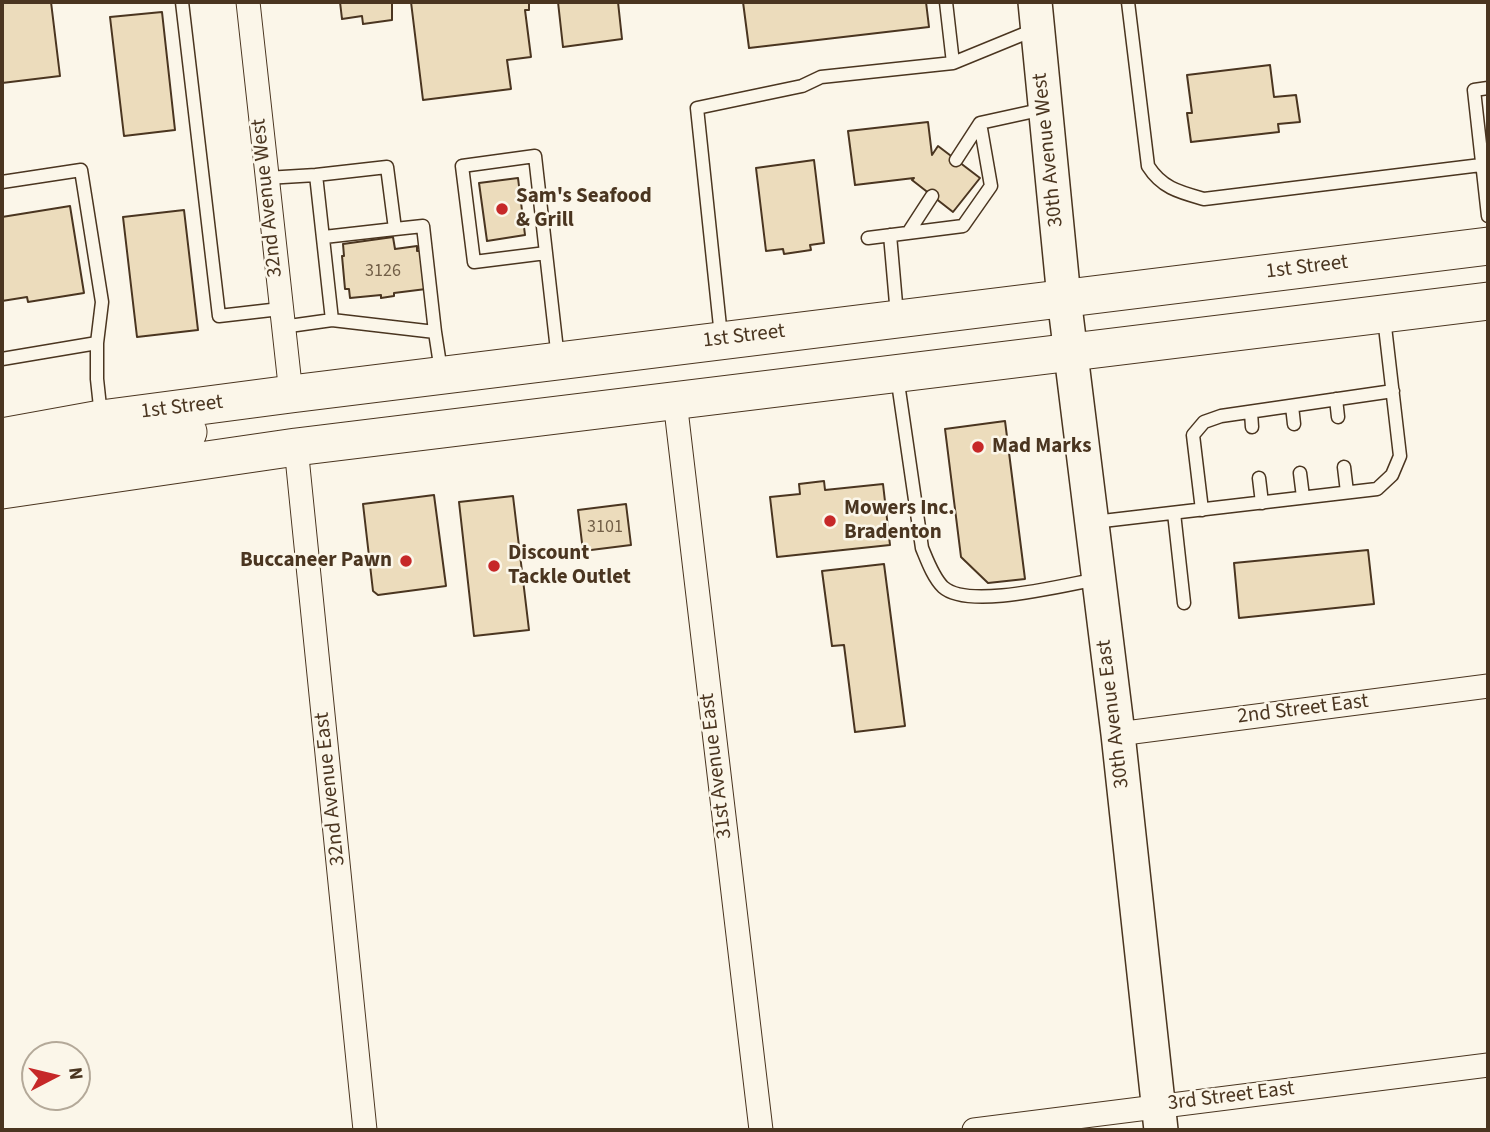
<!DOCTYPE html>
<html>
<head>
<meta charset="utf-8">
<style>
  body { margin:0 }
  #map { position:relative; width:1490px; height:1132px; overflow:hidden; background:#fbf6e9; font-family:"Source Sans 3",sans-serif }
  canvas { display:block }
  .frame { position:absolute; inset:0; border:4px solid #4a3520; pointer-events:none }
  .north { position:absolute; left:21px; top:1041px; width:70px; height:70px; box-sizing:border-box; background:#fbf6e9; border:2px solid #b4a999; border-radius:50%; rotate:83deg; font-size:19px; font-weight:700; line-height:28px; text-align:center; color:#4a3520 }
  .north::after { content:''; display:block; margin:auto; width:24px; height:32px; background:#c62828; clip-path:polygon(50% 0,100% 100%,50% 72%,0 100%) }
</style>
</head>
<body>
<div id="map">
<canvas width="1490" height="1132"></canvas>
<div class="frame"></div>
<div class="north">N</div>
</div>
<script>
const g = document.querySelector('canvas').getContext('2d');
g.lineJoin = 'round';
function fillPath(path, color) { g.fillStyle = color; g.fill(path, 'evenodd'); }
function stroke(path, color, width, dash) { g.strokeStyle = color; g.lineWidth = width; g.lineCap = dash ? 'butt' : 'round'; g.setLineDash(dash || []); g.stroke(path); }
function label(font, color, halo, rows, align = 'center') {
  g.font = font + ' "Source Sans 3",sans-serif'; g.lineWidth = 5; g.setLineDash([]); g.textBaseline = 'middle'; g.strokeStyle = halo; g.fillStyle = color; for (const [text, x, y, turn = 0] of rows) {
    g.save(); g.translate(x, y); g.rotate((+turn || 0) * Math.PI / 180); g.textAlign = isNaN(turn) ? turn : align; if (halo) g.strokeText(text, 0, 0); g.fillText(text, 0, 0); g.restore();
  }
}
const building = new Path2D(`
  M2,2H51L60,76L2,83Z
  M340,2H392V20L363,24L362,16L342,19Z
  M411,2H529V10H525L531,57L507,60L511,89L423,100Z
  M558,2H618L622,39L563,47Z
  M743,2H926L929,27L749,48Z
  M162,12L175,130L124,136L110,17Z
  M1270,65L1274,97L1296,95L1300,122L1278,124L1279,132L1191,142L1187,113H1192L1187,75Z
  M928,122L932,155L938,146L980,178L953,212L912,180L914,178L855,185L848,131Z
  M814,160L824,243L810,245L811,250L784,254L783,249L766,251L756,168Z
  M518,178L525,235L487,241L479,183Z
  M70,206L84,293L28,302L27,297L2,301V217Z
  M184,210L198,330L137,337L123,217Z
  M393,237L395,249L417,246V251H421L426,289L394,293V296L381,298V295L350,298L349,289H345L342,256H344L343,244Z
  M1005,421L1025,579L988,583L961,557L945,429Z
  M824,481L825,490L883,484L890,545L777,557L770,497L800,494L799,484Z
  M434,495L446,586L378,595L373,591L363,504Z
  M513,496L529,630L474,636L459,502Z
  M626,504L631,545L583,551L578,510Z
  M1368,550L1374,604L1239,618L1234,563Z
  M884,564L905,726L855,732L844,645L832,646L822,571Z`);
fillPath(building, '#ecdcbc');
stroke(building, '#4a3520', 2);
const lane = new Path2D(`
  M182,2L219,316L280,309
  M946,2L953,63
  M1128,2L1148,166C1162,188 1179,192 1204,199L1481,165
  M1488,88L1474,90L1488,216
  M956,160L980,123
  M266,178L316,175
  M2,182L81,170L102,302L97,343V379L101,416
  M395,229L423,226L435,332
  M908,233L932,196
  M890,235L897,315
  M324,237L395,229L387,167L316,175L332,320
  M868,238L963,226L991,186L980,123L1044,109
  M546,253L474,262L462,166L535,156L558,359
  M282,327L332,320L435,332L441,371
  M721,336L697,108L802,86L821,77L953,63L1036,29
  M2,359L97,343
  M897,376L922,548C927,560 933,577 943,587C968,610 1064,585 1098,579
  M1336,399L1338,417
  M1292,406L1294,424
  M1251,412L1252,427
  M1344,467L1347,492
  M1300,473L1303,497
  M1259,478L1262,503
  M1202,510L1193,435L1204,422L1221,416L1393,391
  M1174,513L1184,603
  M1094,522L1377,489L1392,475L1400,456L1384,318`);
const street = new Path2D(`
  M248,2L291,394
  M675,401L761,1130
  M296,447L365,1130
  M1118,734L1488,686
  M974,1130L1488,1065`);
const secondary = new Path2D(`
  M1035,2L1064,298L1118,734L1161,1130`);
const primary = new Path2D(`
  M2,437L101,419L291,394L1488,246
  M2,463L188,432
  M2,490L296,447L1488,301`);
stroke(lane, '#4a3520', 15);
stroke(street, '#4a3520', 25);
stroke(secondary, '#4a3520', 36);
stroke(primary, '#4a3520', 39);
stroke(lane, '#fbf6e9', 12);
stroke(street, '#fbf6e9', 23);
stroke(secondary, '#fbf6e9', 33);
stroke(primary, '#fbf6e9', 37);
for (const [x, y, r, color] of [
  [502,209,7,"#c62828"],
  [978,447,7,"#c62828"],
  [830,521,7,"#c62828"],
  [406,561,7,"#c62828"],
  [494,566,7,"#c62828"]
]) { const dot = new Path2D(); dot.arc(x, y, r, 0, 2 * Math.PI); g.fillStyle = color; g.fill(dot); stroke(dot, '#fbf6e9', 2.5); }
label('18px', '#725f47', null, [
  ["3126",383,272],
  ["3101",605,528]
]);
label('21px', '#4a3520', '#fbf6e9', [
  ["30th Avenue West",1049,150,-96],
  ["32nd Avenue West",268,198,-96],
  ["1st Street",1307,268,-7],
  ["1st Street",744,337,-7],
  ["1st Street",182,408,-7],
  ["2nd Street East",1303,710,-7],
  ["30th Avenue East",1114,714,-97],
  ["31st Avenue East",717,766,-97],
  ["32nd Avenue East",331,789,-96],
  ["3rd Street East",1231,1097,-7]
]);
label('bold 21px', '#4a3520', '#fbf6e9', [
  ["Sam's Seafood",516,197],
  ["& Grill",516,221],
  ["Mad Marks",992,447],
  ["Mowers Inc.",844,509],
  ["Bradenton",844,533],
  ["Discount",508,554],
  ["Tackle Outlet",508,578],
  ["Buccaneer Pawn",392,561,"right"]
], 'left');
</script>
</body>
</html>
